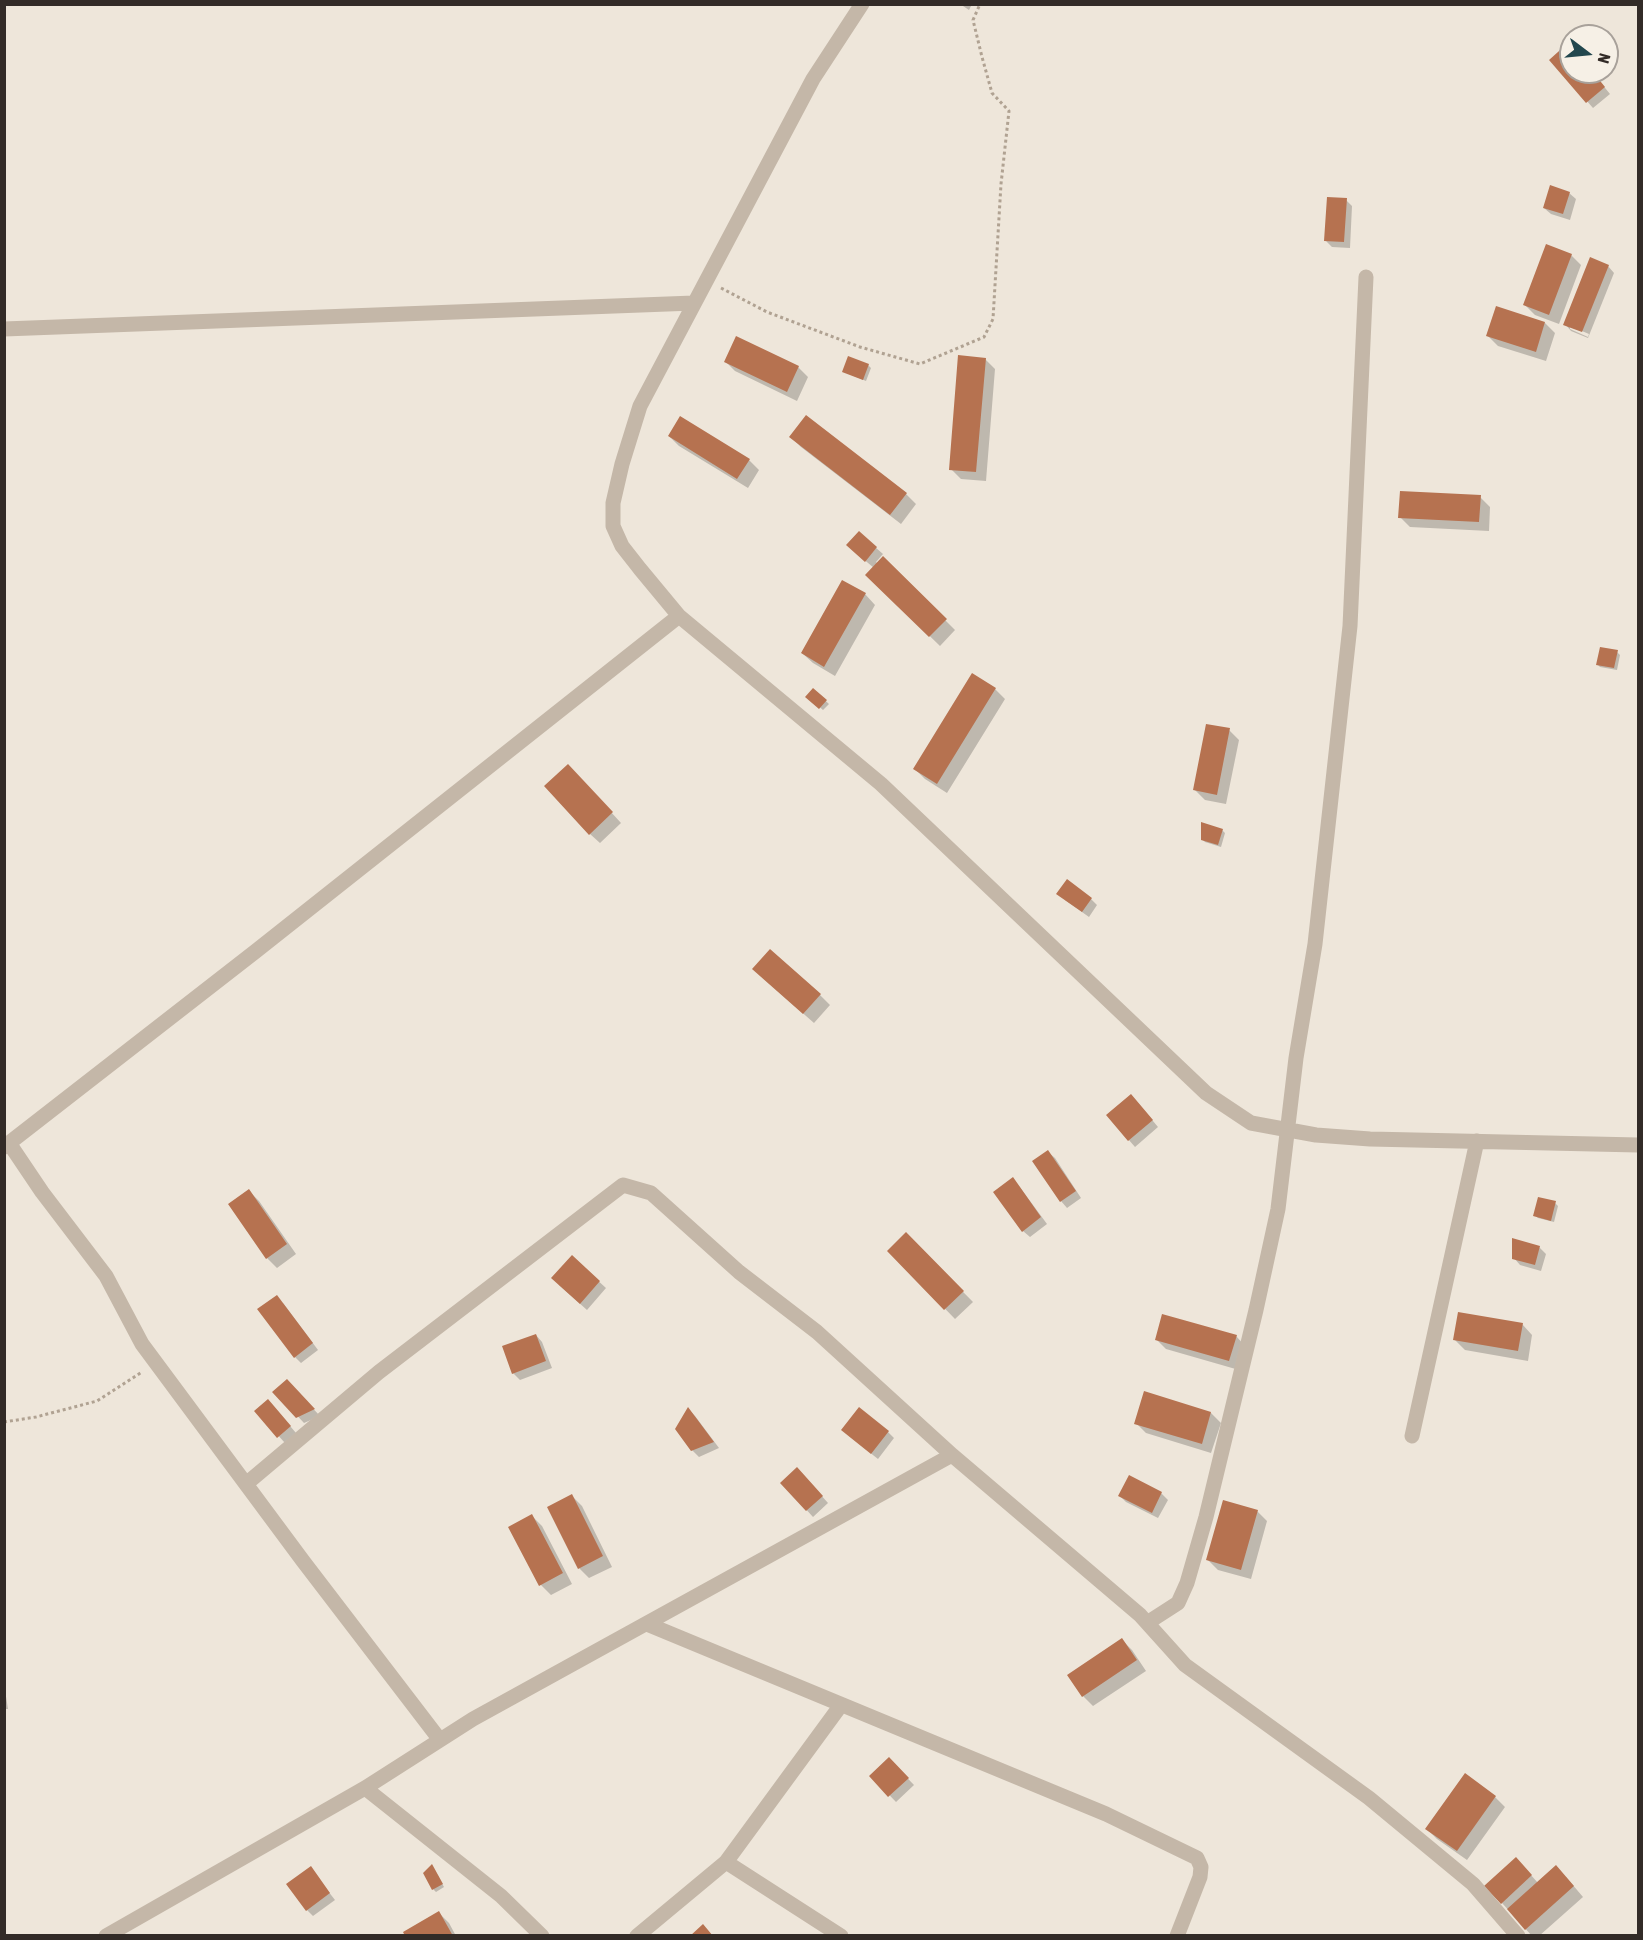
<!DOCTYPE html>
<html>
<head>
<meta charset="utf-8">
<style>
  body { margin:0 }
  #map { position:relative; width:1643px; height:1940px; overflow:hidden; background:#eee6da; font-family:"Asap Condensed",sans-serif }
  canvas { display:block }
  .frame { position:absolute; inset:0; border:6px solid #322b27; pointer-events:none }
  .north { position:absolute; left:1559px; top:24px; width:60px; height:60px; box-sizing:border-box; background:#f6f0e6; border:2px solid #a8a19a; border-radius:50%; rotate:106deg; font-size:16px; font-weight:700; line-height:24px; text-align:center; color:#322b27 }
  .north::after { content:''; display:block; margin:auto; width:21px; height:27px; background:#22474e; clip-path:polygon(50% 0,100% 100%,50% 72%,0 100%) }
</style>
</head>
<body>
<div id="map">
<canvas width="1643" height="1940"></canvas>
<div class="frame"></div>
<div class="north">N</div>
</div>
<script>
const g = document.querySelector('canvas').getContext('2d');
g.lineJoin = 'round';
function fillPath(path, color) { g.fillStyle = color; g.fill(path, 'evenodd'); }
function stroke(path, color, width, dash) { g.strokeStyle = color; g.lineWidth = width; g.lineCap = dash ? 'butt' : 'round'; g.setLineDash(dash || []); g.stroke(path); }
fillPath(new Path2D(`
  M960,4H972L969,10Z
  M1571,48V72H1592L1610,94L1593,108L1551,60Z
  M1569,193L1576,199L1570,220L1551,214L1544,208Z
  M1346,200L1352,206L1350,248L1332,247L1326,241Z
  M1571,255L1581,265L1559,324L1535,315L1525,305Z
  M1608,266L1614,273L1588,338L1571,331L1565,324ZM1570,326L1589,334L1588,337L1570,329Z
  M1545,323L1555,333L1546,361L1498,346L1488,336Z
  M985,359L995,369L986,481L961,479L951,469Z
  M725,361L798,367L808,377L797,401L735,371Z
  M868,365L871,368L866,381L844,372Z
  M807,417L906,494L916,504L901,524L801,447L791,437Z
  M669,436L749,460L759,470L748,488L679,446Z
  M1480,497L1490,507L1489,531L1410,527L1400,517Z
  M859,533L883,554L876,562L878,564L883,558L955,630L940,646L867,575L874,568L855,552Z
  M865,594L875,605L835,676L813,663L802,653Z
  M1617,652L1620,655L1617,670L1600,667L1598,665Z
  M995,689L1005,699L947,793L925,779L915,769Z
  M814,690L829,704L823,710L808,697Z
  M1229,730L1239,740L1226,804L1205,800L1195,790Z
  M578,776L621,823L600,843L590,834Z
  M1222,830L1225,833L1221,847L1205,842L1202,839Z
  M1091,899L1097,905L1089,917L1065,900Z
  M764,979L820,995L830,1005L814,1023Z
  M1138,1103L1158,1127L1135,1147L1108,1116Z
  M1048,1152L1055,1158L1081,1198L1067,1208L1061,1201Z
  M1019,1186L1047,1224L1030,1237L1023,1231Z
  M249,1191L259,1201L296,1254L277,1268L267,1258Z
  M1555,1203L1558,1206L1554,1222L1538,1218L1535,1215Z
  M906,1234L973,1302L955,1319L889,1251Z
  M1539,1247L1546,1254L1541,1271L1520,1265L1514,1258Z
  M572,1257L606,1288L587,1310L559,1285Z
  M283,1303L318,1350L301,1363L295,1357Z
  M1522,1324L1532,1335L1528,1361L1465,1350L1455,1340Z
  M536,1335L542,1342L552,1368L520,1380L513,1373Z
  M1236,1336L1246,1347L1239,1370L1166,1349L1156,1339Z
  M287,1381L320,1416L304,1423L275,1392Z
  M274,1407L296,1433L285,1443L256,1411Z
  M689,1410L695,1416L719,1448L699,1457L692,1450Z
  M1211,1413L1221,1423L1211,1453L1146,1433L1136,1423Z
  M888,1432L894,1438L878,1459L849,1436Z
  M804,1476L828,1503L813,1517L782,1483Z
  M1161,1493L1168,1500L1158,1518L1126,1502L1120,1496Z
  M572,1496L582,1506L612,1567L589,1578L579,1568Z
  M1257,1511L1267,1521L1251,1579L1218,1570L1208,1560Z
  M532,1516L542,1526L572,1584L551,1595L541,1585L510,1528Z
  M1122,1640L1132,1650L1146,1671L1093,1706L1083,1696Z
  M4,1684L8,1709H4Z
  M889,1759L914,1785L896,1802L871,1776Z
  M1495,1797L1505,1807L1467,1860L1437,1839L1427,1829Z
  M1522,1865L1538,1883L1566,1877L1583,1897L1539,1936H1532L1502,1903Z
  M310,1868L335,1900L313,1916L307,1910Z
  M434,1869L444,1887L436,1892L433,1889Z
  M439,1913L449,1923L456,1936H407Z`), '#0003');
fillPath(new Path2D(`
  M1568,43L1571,47V72H1593L1605,87L1586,103L1549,60Z
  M1550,185L1570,192L1563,214L1543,208Z
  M1327,197L1347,198L1344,242L1324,241Z
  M1546,244L1572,254L1549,315L1523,305Z
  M1590,257L1609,265L1582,332L1563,325Z
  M1496,306L1545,322L1536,352L1486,336Z
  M736,336L799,366L787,392L724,362Z
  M958,355L986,358L976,472L949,470Z
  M848,356L869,364L863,380L842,372Z
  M806,415L907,493L890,515L789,437Z
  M680,416L750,459L737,479L668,436Z
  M1400,491L1481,495L1479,522L1398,518Z
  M859,531L877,547L865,562L846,545Z
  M883,556L947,619L929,637L865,575Z
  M842,580L866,593L824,667L801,653Z
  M1600,647L1618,650L1614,668L1596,665Z
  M972,673L996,688L937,784L913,769Z
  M813,688L827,700L819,709L805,697Z
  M1206,724L1230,728L1217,795L1193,790Z
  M568,764L613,812L589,835L544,786Z
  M1201,822L1223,829L1218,845L1201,840Z
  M1067,879L1092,898L1082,912L1056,894Z
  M770,949L821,994L803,1014L752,969Z
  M1131,1094L1153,1120L1128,1141L1106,1115Z
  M1048,1150L1076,1191L1060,1202L1032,1161Z
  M1013,1177L1041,1217L1022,1232L993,1192Z
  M249,1189L287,1244L266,1259L228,1204Z
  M1538,1197L1556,1201L1551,1221L1533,1216Z
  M906,1232L964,1291L944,1310L887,1251Z
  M1512,1238L1540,1246L1535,1265L1512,1259Z
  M572,1255L600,1281L580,1304L551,1278Z
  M277,1295L313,1343L294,1358L257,1309Z
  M1458,1312L1523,1323L1518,1351L1453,1340Z
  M1162,1314L1237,1335L1229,1361L1155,1340Z
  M536,1334L546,1361L512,1374L502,1346Z
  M287,1379L315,1409L296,1418L272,1392Z
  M1144,1391L1211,1412L1202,1444L1134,1424Z
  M268,1399L291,1426L277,1438L254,1411Z
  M688,1407L714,1442L691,1451L675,1429Z
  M859,1407L889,1431L871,1454L841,1430Z
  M797,1467L823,1496L806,1511L780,1483Z
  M1129,1475L1162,1492L1152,1513L1118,1496Z
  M572,1494L603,1556L578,1569L547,1507Z
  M1223,1500L1258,1510L1241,1570L1206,1560Z
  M532,1514L563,1573L539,1586L508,1527Z
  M1122,1638L1137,1660L1082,1697L1067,1675Z
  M889,1757L909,1778L888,1797L869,1776Z
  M1465,1773L1496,1796L1457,1851L1425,1829Z
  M1516,1857L1532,1875L1501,1904L1484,1886Z
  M432,1864L443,1884L432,1890L423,1873Z
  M1556,1865L1574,1886L1525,1930L1507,1909Z
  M311,1866L330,1893L306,1911L286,1884Z
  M439,1911L453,1936H405L403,1932Z
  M703,1924L713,1936H690Z`), '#b67250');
stroke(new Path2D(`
  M721,288L767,312L860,347L920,364L984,337L993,319L1001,184L1009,111L992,93L982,57L973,20L980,4
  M4,1422L36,1417L97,1401L142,1372`), '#b0a292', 3, [3, 3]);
stroke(new Path2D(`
  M862,4L813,79L640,406L622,464L613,503V526L622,546L640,569L679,616L881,784L1206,1093L1251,1123L1316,1135L1370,1139L1638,1145
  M4,329L694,303
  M9,1143L42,1192L106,1276L142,1344L303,1561L440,1740
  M4,1147L256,951L679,616
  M1412,1436L1477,1141
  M246,1484L379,1372L623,1185L651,1193L739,1272L817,1332L952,1455
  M1147,1623L1178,1603L1187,1583L1206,1517L1256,1310L1278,1209L1296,1058L1315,944L1350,626L1366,277
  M647,1624L1106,1814L1197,1858L1201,1867L1200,1877L1177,1936
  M365,1788L501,1896L542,1936
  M726,1862L841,1936
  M106,1936L365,1788L473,1719L952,1455L1140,1615L1185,1665L1369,1798L1473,1884L1518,1936
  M637,1936L726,1862L841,1705`), '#c4b7a8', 15);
</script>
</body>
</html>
